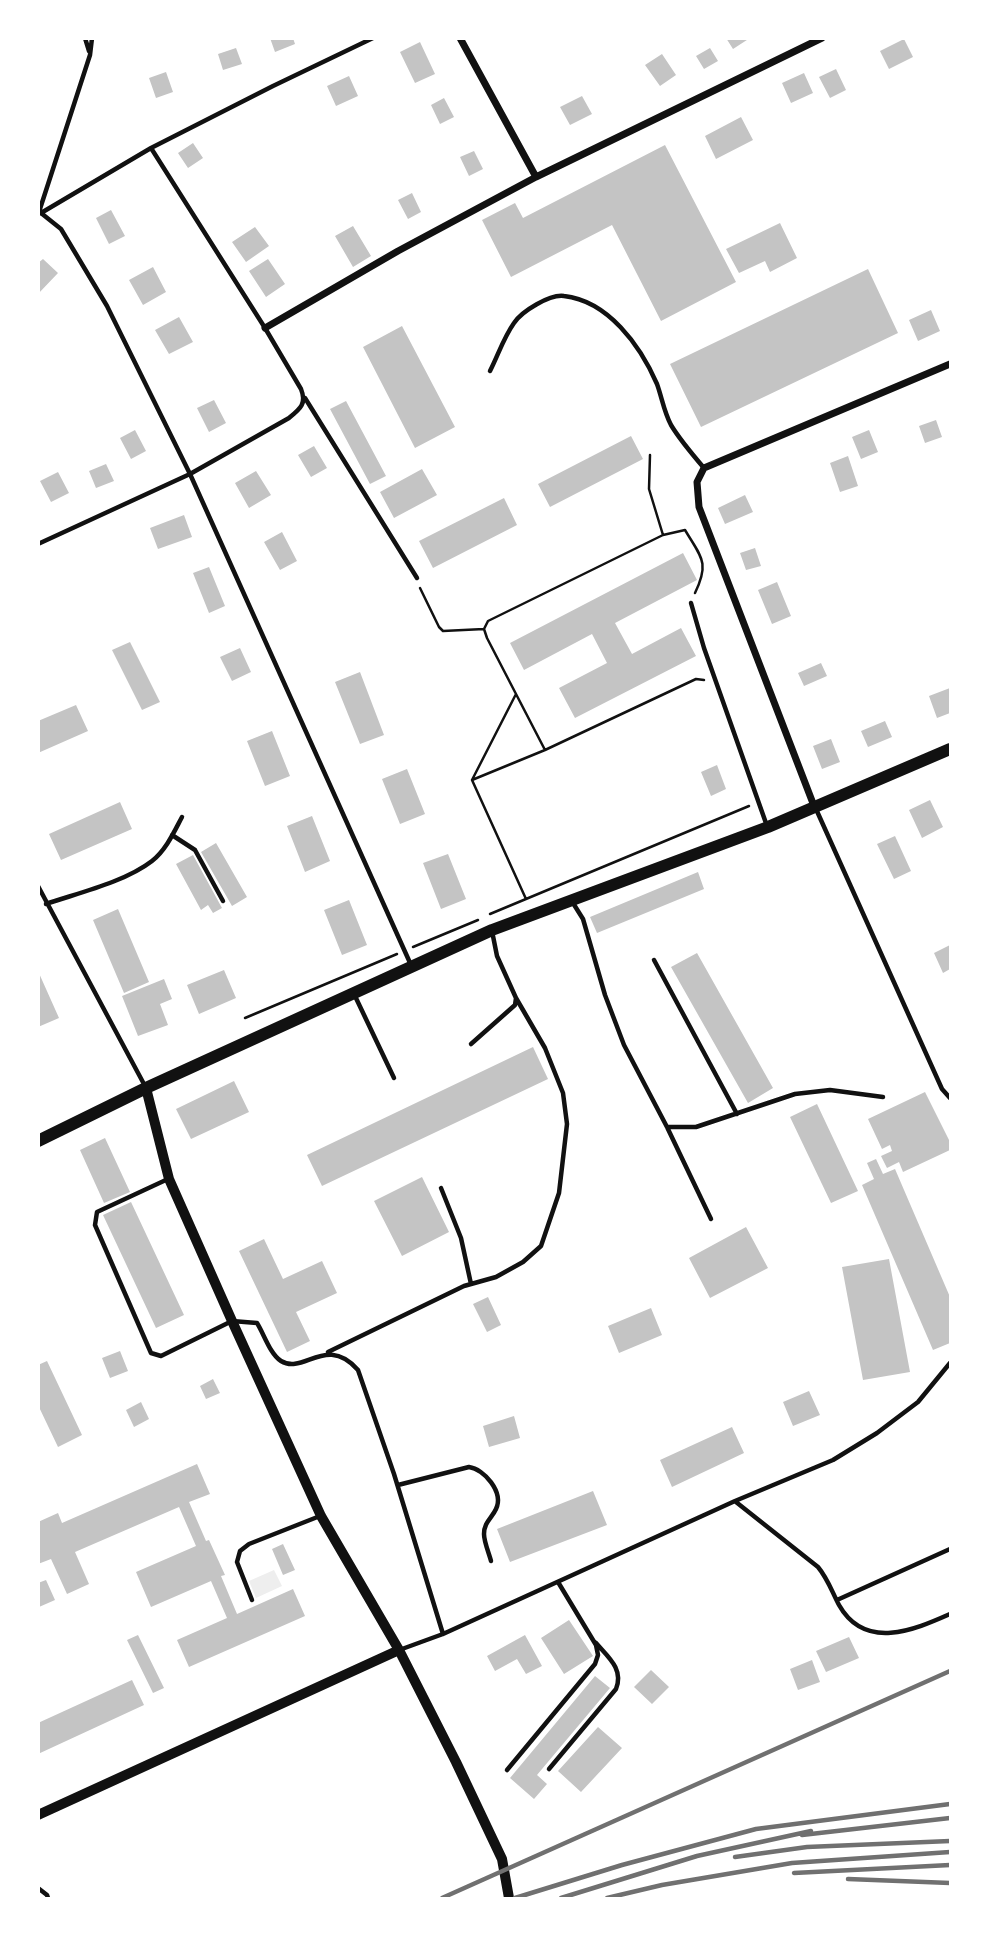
<!DOCTYPE html>
<html>
<head>
<meta charset="utf-8">
<style>
  body { margin:0 }
  #map { position:relative; width:989px; height:1937px; overflow:hidden; background:#fff; font-family:Lato,sans-serif }
  canvas { display:block }
  .frame { position:absolute; inset:0; border:40px solid #fff; pointer-events:none }
</style>
</head>
<body>
<div id="map">
<canvas width="989" height="1937"></canvas>
<div class="frame"></div>
</div>
<script>
const g = document.querySelector('canvas').getContext('2d');
g.lineJoin = 'round';
function fillPath(path, color) { g.fillStyle = color; g.fill(path, 'evenodd'); }
function stroke(path, color, width, dash) { g.strokeStyle = color; g.lineWidth = width; g.lineCap = dash ? 'butt' : 'round'; g.setLineDash(dash || []); g.stroke(path); }
fillPath(new Path2D(`
  M274,1570L282,1586L256,1598L249,1581Z`), '#eee');
fillPath(new Path2D(`
  M270,38H293L295,44L275,52Z
  M726,38H750L733,49Z
  M904,39L913,57L889,69L880,51Z
  M420,42L435,74L415,83L400,52Z
  M236,48L242,64L223,70L218,54Z
  M710,48L718,61L704,69L696,56Z
  M662,54L676,75L660,86L645,65Z
  M836,69L846,90L830,98L819,77Z
  M166,72L173,92L156,98L149,78Z
  M804,73L813,93L791,103L782,83Z
  M349,76L358,96L336,106L327,86Z
  M582,96L592,114L570,125L560,107Z
  M444,98L454,117L440,124L431,105Z
  M741,117L753,140L716,159L705,136Z
  M193,143L203,158L188,168L178,153Z
  M665,145L736,282L661,321L612,225L511,277L482,220L515,203L523,218Z
  M474,151L483,169L469,176L460,157Z
  M412,193L421,212L408,219L398,200Z
  M111,210L125,236L109,244L96,218Z
  M780,223L797,258L770,272L765,261L739,273L726,249Z
  M353,226L371,256L353,267L335,236Z
  M255,227L269,246L246,262L232,242Z
  M43,259L58,273L38,294V263Z
  M268,259L285,284L266,297L249,271Z
  M153,267L166,292L143,305L129,280Z
  M868,269L898,333L701,427L670,364Z
  M931,310L940,331L918,341L909,320Z
  M179,317L193,342L169,354L155,330Z
  M402,326L455,427L415,448L363,347Z
  M214,400L226,423L209,432L197,408Z
  M346,401L386,476L370,484L330,409Z
  M936,420L942,437L925,443L919,426Z
  M135,430L146,451L131,459L120,438Z
  M869,430L878,452L861,459L852,437Z
  M631,436L643,459L550,507L538,484Z
  M314,446L327,468L311,477L298,455Z
  M848,456L858,486L840,492L830,463Z
  M106,464L114,481L96,488L89,471Z
  M422,469L437,495L394,518L380,492Z
  M256,471L271,495L249,508L235,483Z
  M58,472L69,493L51,502L40,481Z
  M745,495L753,512L725,524L718,508Z
  M504,498L517,525L433,568L419,541Z
  M184,515L192,537L158,549L150,528Z
  M282,532L297,561L280,570L264,542Z
  M755,548L761,566L746,570L740,553Z
  M683,553L697,580L615,623L632,654L681,628L696,656L575,718L559,688L607,663L592,634L524,670L510,643Z
  M209,567L225,606L209,613L193,573Z
  M777,582L791,616L772,624L758,590Z
  M130,642L160,702L142,710L112,650Z
  M240,648L251,672L232,681L220,657Z
  M821,663L827,676L804,686L798,673Z
  M360,672L384,735L360,744L335,682Z
  M950,688V713L937,718L929,696Z
  M76,705L88,731L38,753V721Z
  M885,721L892,737L868,747L861,731Z
  M272,731L290,776L265,786L247,741Z
  M831,739L840,762L822,769L813,746Z
  M717,765L726,789L711,796L701,772Z
  M407,769L425,814L400,824L382,779Z
  M930,800L943,827L922,838L909,810Z
  M120,802L132,829L61,860L49,834Z
  M312,816L330,861L305,872L287,826Z
  M895,836L911,871L894,879L877,844Z
  M216,843L247,897L232,906L201,852Z
  M448,854L466,899L441,909L423,863Z
  M193,855L222,908L213,913L208,905L201,910L176,864Z
  M698,872L704,889L597,933L590,917Z
  M349,900L367,945L342,955L324,910Z
  M118,909L149,982L124,993L93,920Z
  M950,945V969L943,973L934,953Z
  M697,953L773,1088L748,1103L671,967Z
  M224,970L236,998L199,1014L187,985Z
  M38,971L59,1018L38,1027Z
  M164,979L172,999L160,1004L168,1025L138,1036L122,996Z
  M533,1047L548,1079L322,1186L307,1155Z
  M234,1081L249,1112L191,1139L176,1109Z
  M925,1092L950,1142V1150L903,1172L899,1162L887,1168L881,1156L892,1151L890,1145L882,1149L868,1119Z
  M817,1104L858,1191L831,1203L790,1117Z
  M105,1138L130,1192L104,1203L80,1150Z
  M876,1159L883,1174L895,1169L950,1297V1343L933,1350L862,1185L874,1179L867,1163Z
  M422,1177L449,1232L402,1256L374,1201Z
  M131,1202L184,1315L156,1328L103,1215Z
  M746,1227L768,1268L710,1298L689,1258Z
  M264,1239L283,1279L322,1261L337,1293L296,1312L310,1341L287,1352L239,1251Z
  M889,1259L910,1372L863,1380L842,1267Z
  M488,1297L501,1325L487,1332L473,1304Z
  M651,1308L662,1335L619,1353L608,1326Z
  M120,1351L128,1371L110,1378L102,1358Z
  M47,1361L82,1435L58,1447L38,1405V1365Z
  M213,1379L220,1393L206,1399L200,1386Z
  M809,1391L820,1415L793,1426L783,1402Z
  M141,1402L149,1419L134,1427L126,1410Z
  M514,1416L520,1438L489,1447L483,1426Z
  M732,1427L744,1453L672,1487L660,1460Z
  M197,1464L210,1494L189,1502L206,1541L209,1540L225,1575L221,1576L237,1614L293,1589L305,1616L189,1667L177,1640L227,1618L211,1581L151,1607L136,1572L196,1546L179,1507L75,1552L89,1584L67,1594L51,1559L38,1564V1522L58,1513L62,1523Z
  M593,1491L607,1525L510,1562L497,1529Z
  M283,1544L295,1570L283,1575L272,1549Z
  M46,1580L55,1600L39,1607L38,1583Z
  M569,1620L593,1656L564,1674L541,1638Z
  M138,1635L164,1688L153,1693L127,1640Z
  M525,1635L542,1666L526,1674L517,1659L495,1671L487,1656Z
  M849,1637L859,1658L826,1672L816,1651Z
  M812,1660L820,1682L798,1690L790,1669Z
  M651,1670L669,1687L652,1704L634,1687Z
  M595,1676L610,1688L537,1775L547,1784L534,1799L510,1778Z
  M132,1680L144,1705L38,1754V1723Z
  M598,1727L622,1748L581,1792L558,1771Z`), '#c4c4c4');
stroke(new Path2D(`
  M650,455L649,489L663,535L685,530C701,557 710,562 695,593
  M420,588L439,627L443,631L484,629
  M516,694L472,780L526,899
  M545,750L487,638L484,629L488,621L663,535
  M472,780L545,750L696,679L704,680
  M490,914L749,806
  M413,947L478,920
  M245,1018L397,954`), '#111', 2.5);
stroke(new Path2D(`
  M85,38L89,51
  M373,38L273,86L151,148L41,213L61,229L107,306L190,474L411,965
  M38,215L90,55L92,38
  M490,371C498,355 504,337 514,323C522,311 550,294 564,296C608,301 640,345 657,384C662,398 664,412 671,425C680,440 692,454 704,468
  M305,398L417,578
  M38,544L190,474L289,418C300,409 307,404 301,389L265,328L151,148
  M691,603L704,648L767,826
  M816,809L942,1089L950,1098
  M172,835L195,850L223,901
  M38,886L145,1086
  M573,903L583,919L605,995L624,1045L667,1127L711,1219
  M46,904C78,893 125,882 152,861C166,850 174,832 182,817
  M654,960L737,1114
  M355,996L394,1078
  M471,1044L515,1005L516,998L497,956L492,931
  M667,1127H696L795,1094L830,1090L883,1097
  M168,1179L97,1212L95,1225L151,1353L161,1356L232,1321L257,1323C264,1334 270,1354 281,1361C304,1375 326,1334 358,1370L394,1474L443,1634
  M441,1188L461,1238L471,1284
  M328,1352L464,1286L496,1277L523,1262L541,1246L559,1193L567,1124L563,1093L545,1048L516,998
  M398,1485L469,1467C484,1469 504,1492 496,1509C492,1518 484,1522 484,1534C484,1542 489,1553 491,1561
  M736,1502L818,1567C828,1579 832,1592 839,1605C865,1651 914,1630 950,1614
  M252,1600L237,1562L240,1551L249,1544L320,1516
  M837,1600L950,1549
  M402,1649L443,1634L735,1501L833,1460L877,1433L918,1402L950,1363
  M549,1769L616,1689C624,1669 608,1657 596,1643
  M507,1770L595,1664L598,1655L596,1645L558,1582
  M38,1888L47,1895L48,1898`), '#111', 4.5);
stroke(new Path2D(`
  M460,38L536,177
  M265,328L398,251L536,177L822,38
  M814,806L699,507L697,482L704,468L950,364`), '#111', 7);
stroke(new Path2D(`
  M146,1088L169,1179L232,1321L321,1516L399,1650L456,1762L502,1859L509,1898
  M38,1815L399,1650`), '#111', 10);
stroke(new Path2D(`
  M38,1141L146,1088L492,930L768,827L950,749`), '#111', 12);
stroke(new Path2D(`
  M802,1835L950,1818
  M735,1857L807,1847L950,1841
  M794,1873L950,1865
  M848,1879L950,1883
  M442,1898L950,1671
  M515,1898L622,1865L756,1829L950,1804
  M561,1898L697,1856L811,1831
  M607,1898L662,1885L792,1863L950,1852`), '#707070', 4.5);
</script>
</body>
</html>
